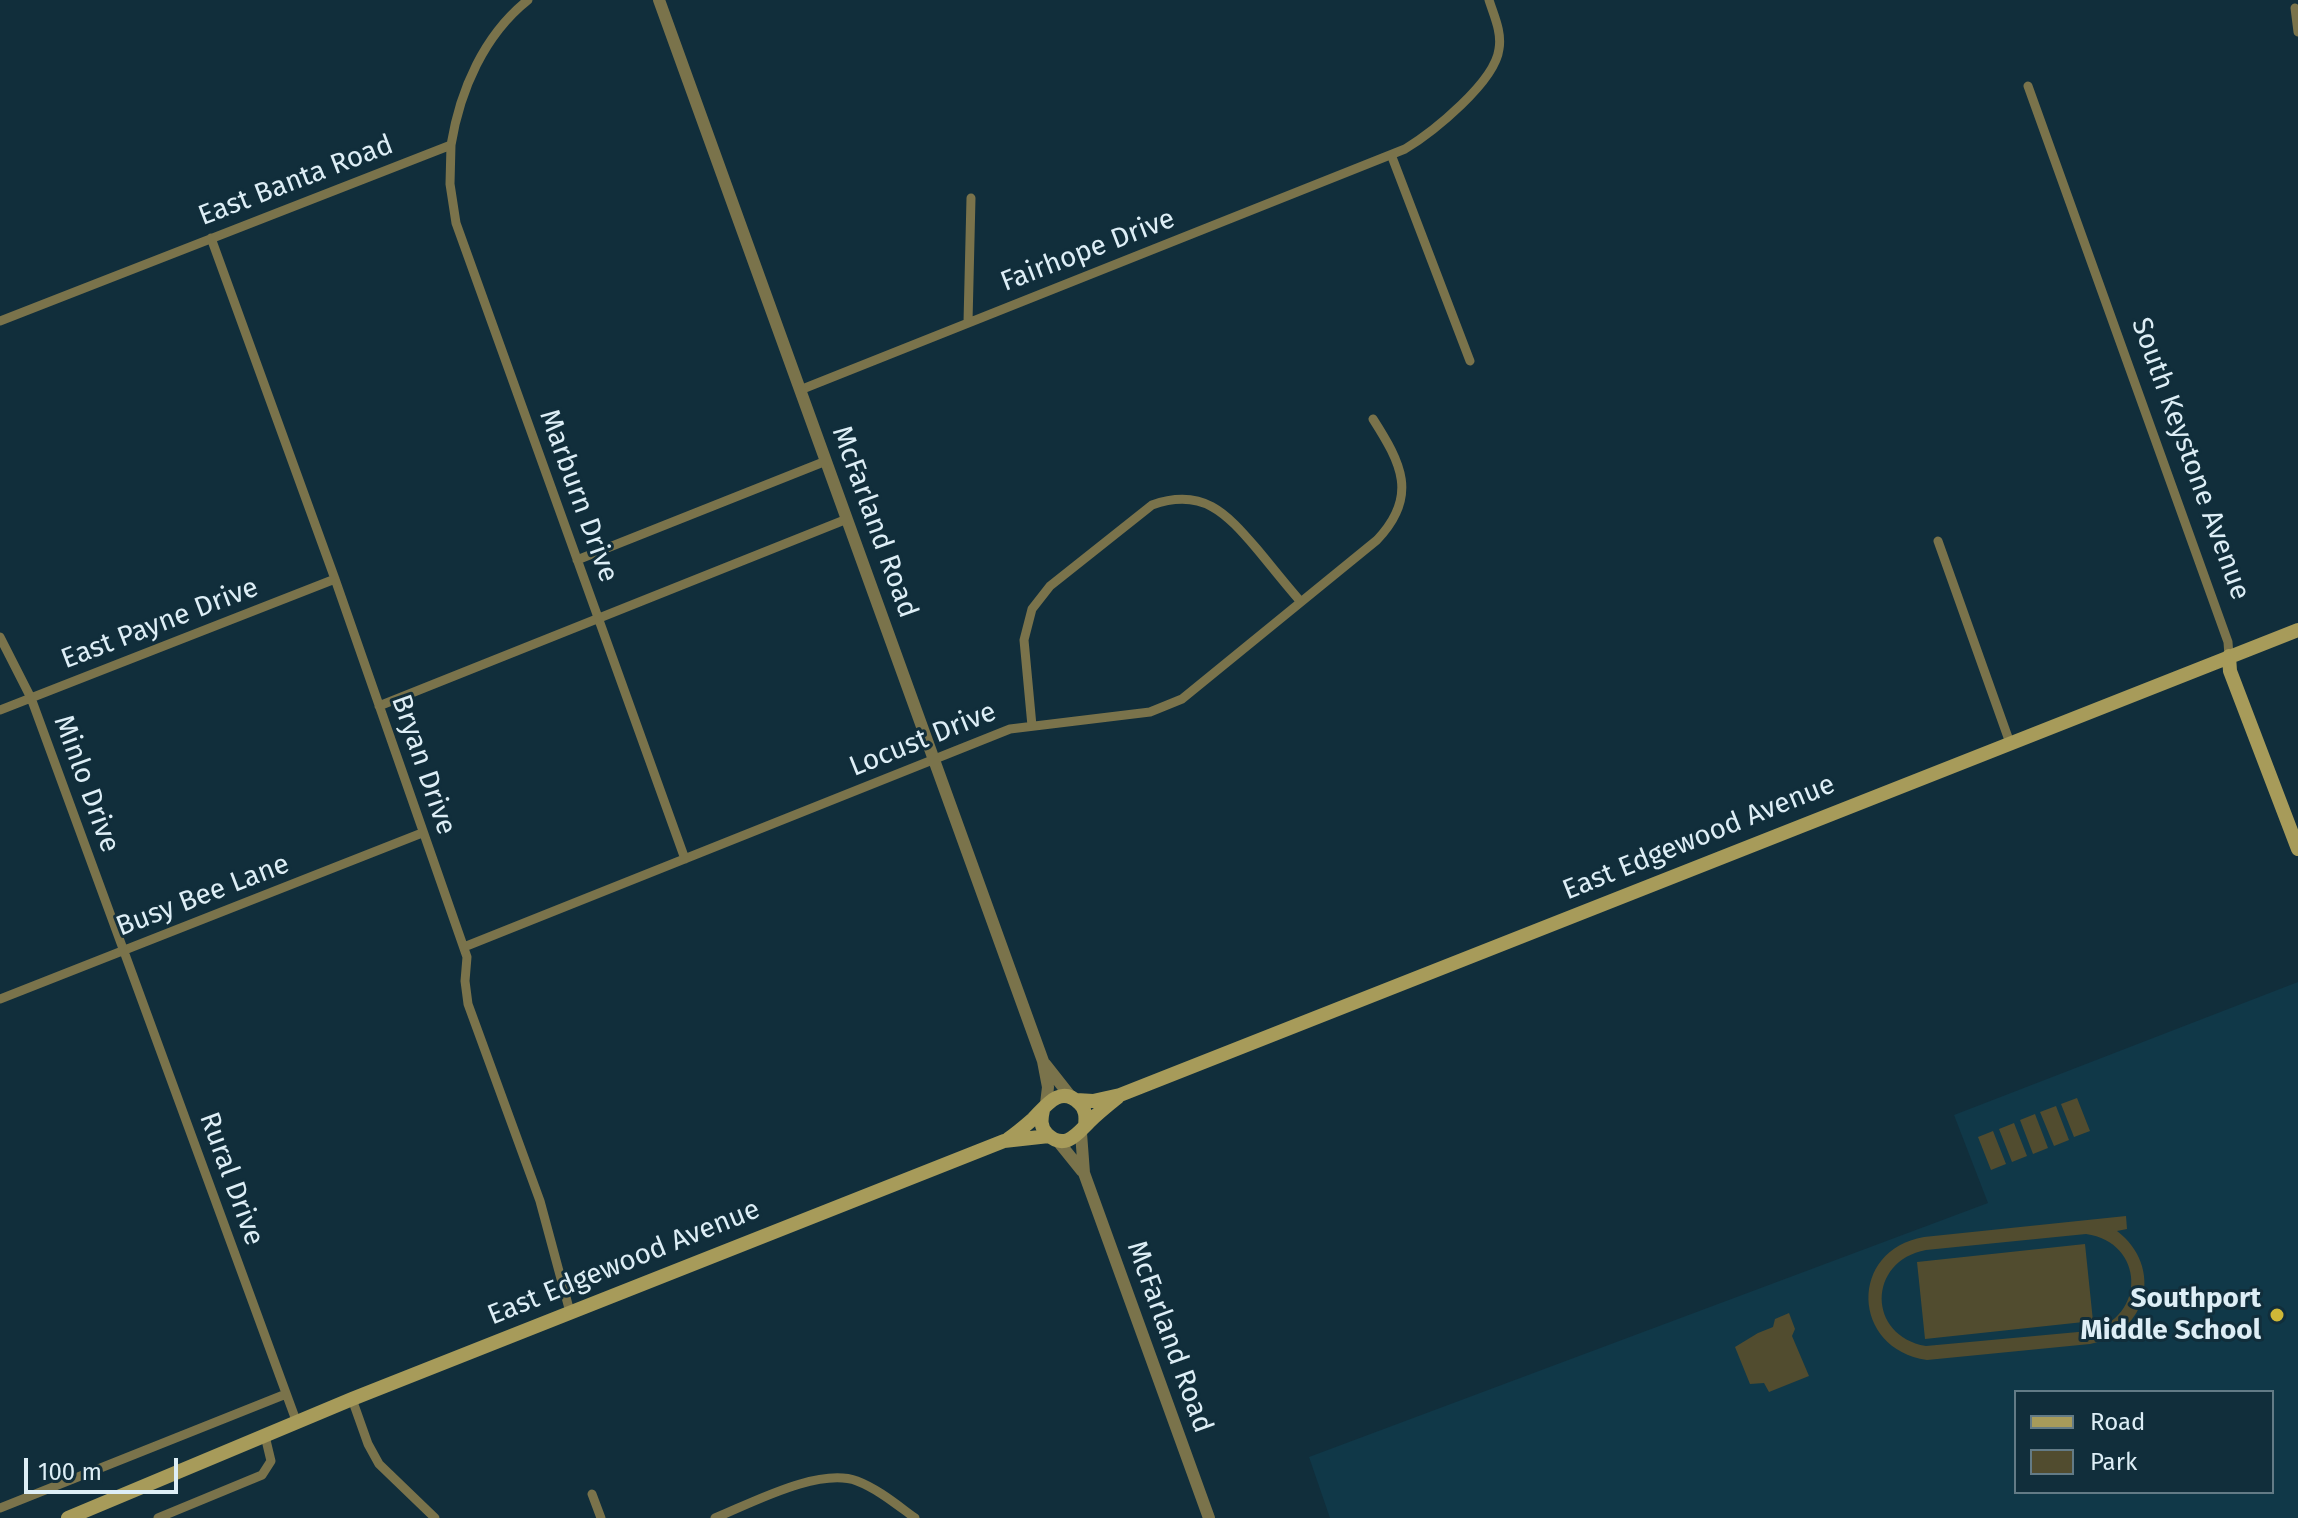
<!DOCTYPE html>
<html>
<head>
<meta charset="utf-8">
<style>
  body { margin:0 }
  #map { position:relative; width:2298px; height:1518px; overflow:hidden; background:#112e3b; font-family:"Fira Sans",sans-serif }
  canvas { display:block }
  .legend { position:absolute; left:2014px; top:1390px; width:260px; height:104px; box-sizing:border-box; background:#112e3b; border:2px solid #637b86; margin:0; padding:10px 14px; list-style:none; font-size:24px; color:#ddeef6 }
  .legend li { display:flex; align-items:center; gap:16px; height:40px }
  .legend b { width:40px; border:2px solid #637b86 }
  .scale { position:absolute; left:24px; top:1458px; width:154px; height:36px; box-sizing:border-box; border:4px solid #ddeef6; border-top:0; padding-left:10px; font-size:24px; line-height:28px; white-space:nowrap; color:#ddeef6; -webkit-text-stroke:6px #112e3b; paint-order:stroke }
</style>
</head>
<body>
<div id="map">
<canvas width="2298" height="1518"></canvas>
<ul class="legend">
<li><b style="height:10px;background:#a79b5a"></b>Road</li>
<li><b style="height:22px;background:#514c2f"></b>Park</li>
</ul>
<div class="scale">100 m</div>
</div>
<script>
const g = document.querySelector('canvas').getContext('2d');
g.lineJoin = 'round';
function fillPath(path, color) { g.fillStyle = color; g.fill(path, 'evenodd'); }
function stroke(path, color, width, dash) { g.strokeStyle = color; g.lineWidth = width; g.lineCap = dash ? 'butt' : 'round'; g.setLineDash(dash || []); g.stroke(path); }
function label(font, color, halo, rows, align = 'center') {
  g.font = font + ' "Fira Sans",sans-serif'; g.lineWidth = 6; g.setLineDash([]); g.textBaseline = 'middle'; g.strokeStyle = halo; g.fillStyle = color; for (const [text, x, y, turn = 0] of rows) {
    g.save(); g.translate(x, y); g.rotate((+turn || 0) * Math.PI / 180); g.textAlign = isNaN(turn) ? turn : align; if (halo) g.strokeText(text, 0, 0); g.fillText(text, 0, 0); g.restore();
  }
}
fillPath(new Path2D(`
  M2298,982V1518H1330L1309,1457L1988,1203L1954,1115ZM2016,1392H2272V1492H2016Z`), '#103848');
fillPath(new Path2D(`
  M2077,1098L2090,1131L2074,1137L2061,1104Z
  M2056,1106L2069,1140L2054,1146L2040,1112Z
  M2035,1114L2048,1148L2033,1154L2020,1120Z
  M2014,1123L2027,1156L2012,1162L1999,1129Z
  M1993,1131L2006,1164L1991,1170L1978,1137Z
  M2126,1216L2127,1229L2117,1231C2164,1267 2148,1333 2090,1344L1927,1360C1851,1349 1848,1250 1924,1237ZM2086,1234C2145,1242 2147,1318 2089,1331L1926,1346C1867,1336 1867,1261 1926,1250Z
  M2085,1244L2093,1321L1925,1339L1917,1262Z
  M1789,1313L1795,1329L1792,1336L1809,1376L1769,1392L1764,1383L1750,1384L1735,1347L1758,1333L1773,1327L1775,1319Z`), '#514c2f');
stroke(new Path2D(`
  M2295,8L2298,32
  M2028,86L2228,642L2229,656
  M451,145L450,184L456,223L685,859
  M1392,157L1470,361
  M211,238L335,579L467,957L465,981L468,1004L540,1201L570,1312
  M0,321L451,145C460,90 484,35 528,0
  M968,322L971,198
  M800,390L1405,149C1433,132 1495,82 1499,49C1502,32 1494,16 1489,0
  M1938,541L2010,743
  M577,560L826,461
  M0,637L31,698L297,1423
  M379,706L847,519
  M0,710L335,579
  M1032,726L1024,640L1032,609L1050,586L1152,505C1203,487 1226,513 1257,549C1272,567 1286,585 1301,602
  M464,947L1010,729L1150,712L1182,699L1377,540C1419,496 1401,463 1373,419
  M0,999L422,833
  M352,1399L368,1444L379,1464L435,1518
  M592,1494L601,1518
  M0,1508L286,1394
  M158,1518L262,1475L271,1461L265,1436
  M715,1518C752,1503 819,1467 857,1481C878,1489 897,1505 915,1518`), '#7a734b', 9);
stroke(new Path2D(`
  M659,0L1043,1061L1048,1087L1046,1104
  M1045,1064L1071,1097
  M1081,1133L1084,1173L1209,1518
  M1057,1140L1082,1171`), '#7a734b', 12);
stroke(new Path2D(`
  M2229,656L2230,671L2298,849
  M1076,1100L1093,1101L1120,1095L2298,630
  M1043,1110C1041,1119 1040,1127 1047,1134C1065,1151 1077,1134 1089,1122C1098,1113 1108,1105 1118,1097
  M1008,1139C1017,1133 1025,1126 1033,1119C1045,1107 1060,1084 1079,1103C1086,1109 1086,1117 1085,1126
  M68,1518L352,1399L1004,1141L1049,1136`), '#a79b5a', 14);
for (const [x, y, r, color] of [
  [2277,1315,8,"#cfb837"]
]) { const dot = new Path2D(); dot.arc(x, y, r, 0, 2 * Math.PI); g.fillStyle = color; g.fill(dot); stroke(dot, '#112e3b', 3); }
label('28px', '#ddeef6', '#112e3b', [
  ["East Banta Road",296,181,-21],
  ["Fairhope Drive",1088,251,-21],
  ["South Keystone Avenue",2190,459,70],
  ["Marburn Drive",578,496,70],
  ["McFarland Road",874,522,70],
  ["East Payne Drive",160,624,-21],
  ["Locust Drive",923,740,-22],
  ["Bryan Drive",423,765,71],
  ["Minlo Drive",86,784,70],
  ["East Edgewood Avenue",1699,838,-22],
  ["Busy Bee Lane",203,896,-21],
  ["Rural Drive",231,1179,70],
  ["East Edgewood Avenue",624,1263,-22],
  ["McFarland Road",1169,1337,70]
]);
label('bold 28px', '#ddeef6', '#112e3b', [
  ["Southport",2261,1299],
  ["Middle School",2261,1331]
], 'right');
</script>
</body>
</html>
